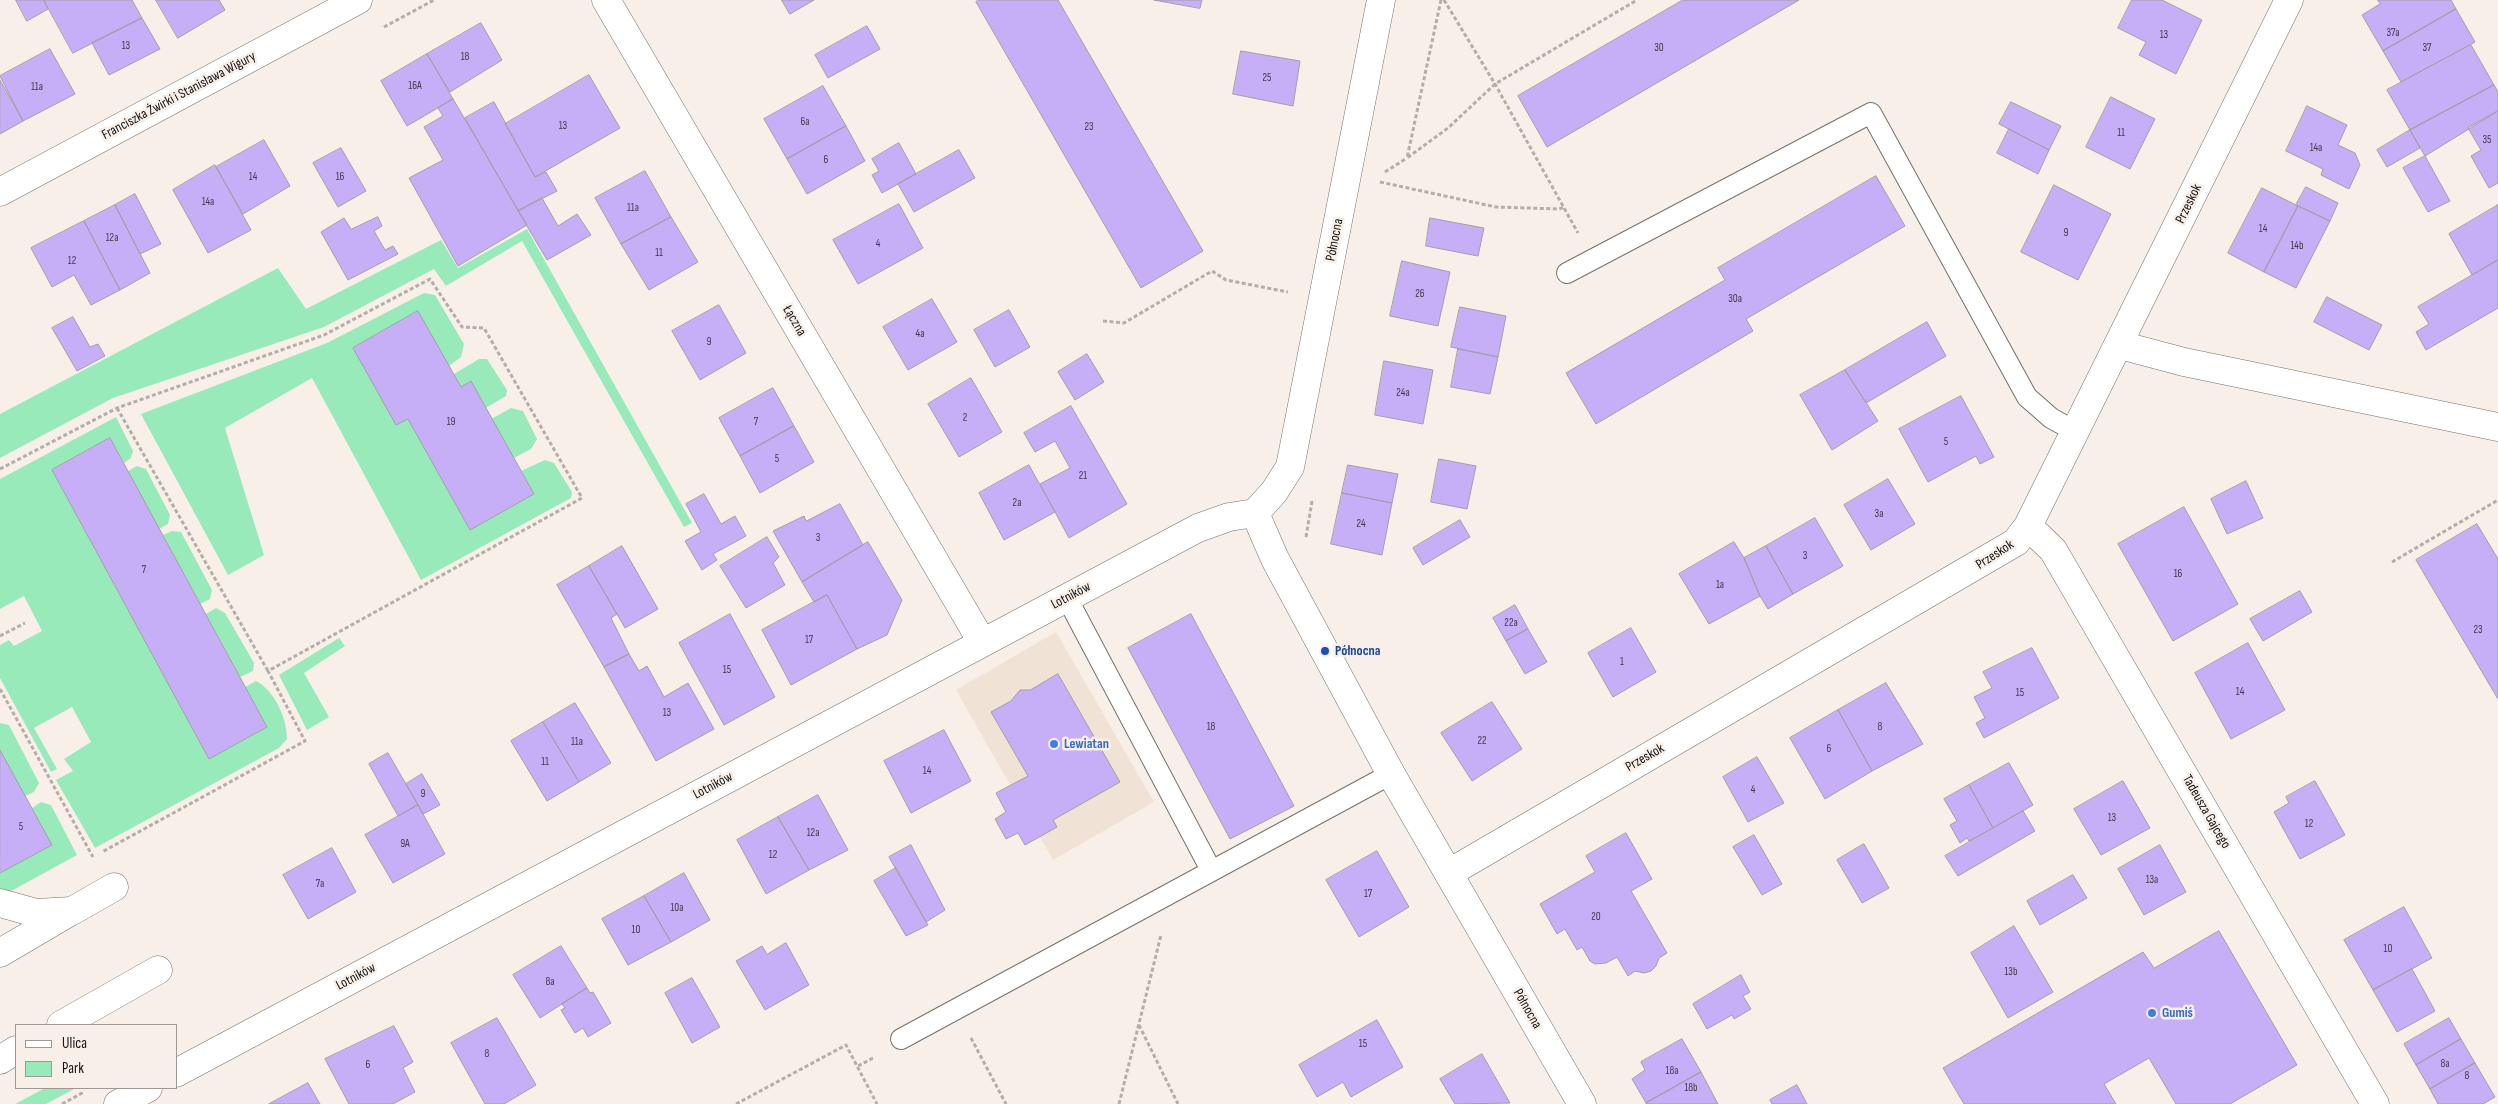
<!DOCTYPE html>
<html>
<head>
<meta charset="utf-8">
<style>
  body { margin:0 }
  #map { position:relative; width:2498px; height:1104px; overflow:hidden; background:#f8efe9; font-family:"Sofia Sans Condensed",sans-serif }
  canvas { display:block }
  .legend { position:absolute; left:15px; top:1024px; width:162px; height:65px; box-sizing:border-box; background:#f8efe9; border:1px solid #9e9793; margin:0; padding:6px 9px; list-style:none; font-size:15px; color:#161311 }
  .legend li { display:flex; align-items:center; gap:10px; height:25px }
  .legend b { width:25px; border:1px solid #9e9793 }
</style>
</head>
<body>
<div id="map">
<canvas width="2498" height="1104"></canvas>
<ul class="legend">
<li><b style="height:6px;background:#fff"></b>Ulica</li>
<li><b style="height:14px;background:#99eabb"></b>Park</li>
</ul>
</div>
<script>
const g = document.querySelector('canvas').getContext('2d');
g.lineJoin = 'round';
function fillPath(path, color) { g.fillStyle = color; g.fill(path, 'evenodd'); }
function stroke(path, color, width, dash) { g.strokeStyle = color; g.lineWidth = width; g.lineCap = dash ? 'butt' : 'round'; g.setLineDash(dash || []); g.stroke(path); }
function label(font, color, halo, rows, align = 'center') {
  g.font = font + ' "Sofia Sans Condensed",sans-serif'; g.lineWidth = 5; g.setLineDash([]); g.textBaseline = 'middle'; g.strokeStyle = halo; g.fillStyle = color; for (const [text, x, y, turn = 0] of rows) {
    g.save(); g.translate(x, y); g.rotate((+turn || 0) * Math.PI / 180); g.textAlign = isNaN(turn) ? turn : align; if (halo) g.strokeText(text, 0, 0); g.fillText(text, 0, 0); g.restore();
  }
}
fillPath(new Path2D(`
  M1056,632L1154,802L1053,860L956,690Z`), '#f1e2d6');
fillPath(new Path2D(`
  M527,229L692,523L684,527L522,241L446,286L434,269L324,327L113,398L0,458V414L278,268L306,309L441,240L458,268Z
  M424,293L435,295L464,344L461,357L449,366L418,311L353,348L396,424L408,419L470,530L534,494L521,471L545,460L554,463L572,492L571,498L421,580L312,378L225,428L264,555L228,575L141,414L327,343Z
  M479,359H487L507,390L506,396L486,408L470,381L461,387L454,374Z
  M511,408L523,411L537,439L531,449L514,458L491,419Z
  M116,417L133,451L131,458L124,463L110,438L52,470L209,759L267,727L245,687L256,681C275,691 287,718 287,739L279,748L95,848L56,780L73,771L64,759L91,742L72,707L34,728L57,769L51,772L0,678V645L9,640L14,646L42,631L24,596L0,609V479Z
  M137,466L146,469L170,515L168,524L159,529L128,471Z
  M172,531L181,532L212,590L210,599L200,604L163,535Z
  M216,608L225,613L254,663L253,671L240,677L206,614Z
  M339,638L345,646L304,673L329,717L307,730L279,675Z
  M0,723L9,725L39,783L34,792L25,796L0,750Z
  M41,802L51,805L77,855L4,895L0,888V873L52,845L32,808Z
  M45,1088H76L46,1104H15Z`), '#99eabb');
const building = new Path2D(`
  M16,0H44L48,9L27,21Z
  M44,0H132L142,18L73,53Z
  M156,0H219L225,10L178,38Z
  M782,0H814L790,14Z
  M978,0H1058L1203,251L1141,288L976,2Z
  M1154,0H1202L1200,8Z
  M1683,0H1799L1547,147L1518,96Z
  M2132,0H2162L2202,20L2176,74L2139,55L2146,42L2118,28Z
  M2378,0H2451L2456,9L2383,51L2362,15L2380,4Z
  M2456,9L2475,42L2401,82L2383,51Z
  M142,18L160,49L109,75L92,43Z
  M481,23L502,60L450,92L427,54Z
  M867,26L880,49L828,78L815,55Z
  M2471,45L2494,85L2410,130L2387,90Z
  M50,49L75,94L23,121L0,76Z
  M1241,51L1300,61L1293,106L1233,94Z
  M427,54L453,99L407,126L381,81Z
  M589,75L620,128L535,177L505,124Z
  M0,80L23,121L0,134Z
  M2494,85L2498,92V111L2425,156L2410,130Z
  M823,86L846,126L787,159L764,119Z
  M2111,97L2155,119L2130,169L2086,147Z
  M453,99L527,225L458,266L409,178L443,160L424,127L443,116L438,108Z
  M494,102L535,177L546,172L557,191L518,211L465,118Z
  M2011,102L2061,126L2049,150L1999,124Z
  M2307,106L2347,125L2338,145L2355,153L2360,165L2349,189L2321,175L2323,169L2286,151Z
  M2498,111V183L2489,188L2471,156L2481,150L2468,128Z
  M846,126L865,161L807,194L787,159Z
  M2009,129L2049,150L2038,174L1997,153Z
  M2410,130L2420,148L2387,167L2377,150Z
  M264,140L290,186L243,214L216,167Z
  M899,143L916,174L882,193L872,175L879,171L872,159Z
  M341,148L366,191L338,207L313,163Z
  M959,150L975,178L914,212L898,184Z
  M2425,156L2450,201L2428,212L2403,168Z
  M215,165L251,230L208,253L173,190Z
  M645,171L671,217L621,244L595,198Z
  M1876,176L1905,226L1746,319L1753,331L1596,424L1566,373L1725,280L1718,268Z
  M2054,185L2111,214L2078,280L2021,252Z
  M2306,187L2338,203L2330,221L2296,205Z
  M2262,188L2298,206L2264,272L2228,253Z
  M135,194L161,244L140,254L115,205Z
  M542,198L558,226L577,214L591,235L547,260L518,211Z
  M899,204L923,248L858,284L833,240Z
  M115,205L150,273L120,290L84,221Z
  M2498,205V260L2472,275L2449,234Z
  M2298,206L2330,221L2296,288L2264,272Z
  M378,217L382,226L374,231L385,250L393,246L398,254L348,280L321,232L344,218L351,229Z
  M671,217L698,262L649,290L621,244Z
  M1430,218L1484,228L1478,256L1426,246Z
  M84,221L120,290L91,305L74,275L52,287L31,248Z
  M2498,260V308L2426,350L2416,332L2429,324L2418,307Z
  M1402,261L1450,272L1438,326L1390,316Z
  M2327,297L2382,325L2369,350L2314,322Z
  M932,299L957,342L908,370L883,327Z
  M719,305L746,353L700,380L672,331Z
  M1460,307L1506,316L1498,357L1451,347Z
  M1009,310L1030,347L995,367L974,330Z
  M418,311L461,387L471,381L534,494L470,530L408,419L396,425L353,348Z
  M73,317L90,347L98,344L105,356L77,371L52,328Z
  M1927,322L1946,356L1866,403L1845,370Z
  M1458,349L1498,357L1490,394L1451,387Z
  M1087,354L1104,382L1075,400L1058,372Z
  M1384,361L1433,370L1423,424L1375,415Z
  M1845,370L1878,421L1832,450L1800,395Z
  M971,378L1002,432L959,457L928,404Z
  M773,388L794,426L740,456L719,418Z
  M1961,396L1994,457L1980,464L1976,456L1928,482L1899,429Z
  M1071,406L1127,504L1069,538L1040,484L1070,468L1055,441L1035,452L1024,433Z
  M794,426L814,462L760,493L740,456Z
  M110,438L267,727L209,759L52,470Z
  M1439,459L1476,466L1467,509L1431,502Z
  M1029,465L1055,512L1004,540L979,493Z
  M1348,465L1398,474L1392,503L1342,493Z
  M1888,479L1915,524L1871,550L1844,505Z
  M2246,481L2263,518L2227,534L2211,499Z
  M1342,493L1392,503L1382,555L1331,544Z
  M704,494L721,524L735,516L746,536L713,554L717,560L702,570L685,541L701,532L686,504Z
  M840,504L863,545L802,582L773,531L804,516L806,521Z
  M2184,507L2238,604L2173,641L2118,544Z
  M1815,518L1843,566L1793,594L1766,546Z
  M1460,520L1470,537L1423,565L1413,548Z
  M2477,524L2498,559V699L2416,560Z
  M767,537L779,557L773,563L785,585L746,608L720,566Z
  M868,542L902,600L887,635L857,649L827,595L814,602L802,582Z
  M1734,542L1744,558L1760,596L1709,624L1679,574Z
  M622,546L658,609L625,628L589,566Z
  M1766,546L1793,594L1768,609L1760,596L1744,558Z
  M589,566L617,614L611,618L629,654L604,667L557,585Z
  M2300,591L2312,612L2263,641L2250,619Z
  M827,595L857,649L791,685L762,630Z
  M1515,605L1528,629L1506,641L1493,618Z
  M730,614L775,697L724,725L679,643Z
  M1191,614L1294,806L1230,839L1128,648Z
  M1631,628L1656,672L1613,697L1588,653Z
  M1528,629L1547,662L1525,674L1506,641Z
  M2248,643L2285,710L2231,739L2195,673Z
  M2032,648L2059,698L1984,738L1976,723L1985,718L1974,697L1992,688L1983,672Z
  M629,654L639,671L647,666L664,697L688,683L714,729L656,761L604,667Z
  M1058,674L1120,782L1053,820L1057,827L1025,845L1018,833L1006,839L995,819L1006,812L996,793L1028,776L991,712L1011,701L1020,690H1030Z
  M1886,683L1923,744L1872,771L1838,710Z
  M1492,702L1522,749L1472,781L1441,733Z
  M575,703L611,763L579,782L543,722Z
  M1838,710L1872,771L1825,799L1790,738Z
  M543,722L579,782L547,801L511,741Z
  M944,730L971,781L911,813L884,761Z
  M0,750L52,845L0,873Z
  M388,753L418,805L398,816L369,764Z
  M1757,757L1784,803L1748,822L1723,777Z
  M2009,763L2033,805L1993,828L1969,785Z
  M422,774L440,805L423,814L406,784Z
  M2123,781L2150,828L2101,855L2074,809Z
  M2315,781L2345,835L2300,859L2274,812L2289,803L2286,797Z
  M1969,785L1993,828L1969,841L1967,838L1960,843L1950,825L1957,821L1944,799Z
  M818,795L848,850L809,870L778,817Z
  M418,805L445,854L393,883L365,835Z
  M2023,811L2035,831L1958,876L1945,856Z
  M778,817L809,870L766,894L737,840Z
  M1626,833L1652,879L1631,891L1667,953L1659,958L1656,966L1651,971L1644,973L1635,971L1628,976L1617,957L1606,963L1595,964L1590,961L1582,947L1577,950L1565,929L1557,934L1540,904L1595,872L1586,856Z
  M1754,835L1782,884L1762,895L1733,847Z
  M1864,844L1889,888L1862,903L1837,860Z
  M911,845L945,910L926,922L889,857Z
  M2160,845L2186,892L2144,915L2118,869Z
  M332,848L356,892L308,919L283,875Z
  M1377,851L1409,907L1359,937L1326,880Z
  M896,868L928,925L906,936L874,881Z
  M684,873L710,920L671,942L644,896Z
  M2073,875L2087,898L2040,925L2027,901Z
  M644,896L671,942L628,965L602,919Z
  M2404,907L2432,958L2373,990L2344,940Z
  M2014,926L2053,992L2008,1018L1971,953Z
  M2219,931L2297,1065L2230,1104H2176L2149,1058L2104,1084L2116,1104H1964L1943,1068L2143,952L2154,968Z
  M786,943L809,985L765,1010L736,961L762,946L767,954Z
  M561,946L587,988L540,1018L513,975Z
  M2412,969L2435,1011L2397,1032L2373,990Z
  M1741,975L1750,992L1743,996L1751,1009L1734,1019L1732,1015L1707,1029L1693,1004Z
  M692,978L720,1027L692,1043L665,993Z
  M587,988L590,993L593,992L611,1023L588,1037L583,1028L575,1033L561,1010L565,1008L562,1004Z
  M497,1018L536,1085L504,1104H485L451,1043Z
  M2449,1018L2461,1039L2416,1065L2404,1044Z
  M1377,1020L1403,1067L1351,1097L1343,1082L1317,1097L1299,1065Z
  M394,1026L413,1062L403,1068L415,1092L393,1104H349L325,1059Z
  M1682,1039L1701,1072L1646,1103L1632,1079L1645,1070L1641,1062Z
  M2461,1039L2475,1063L2430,1089L2416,1065Z
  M1482,1054L1510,1103L1455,1104L1440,1079Z
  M2475,1063L2495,1097L2483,1104H2438L2430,1089Z
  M1701,1072L1718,1104H1646V1103Z
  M308,1083L320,1104H269Z
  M1797,1085L1807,1104H1772L1770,1100Z`);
fillPath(building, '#c6aff6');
stroke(building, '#a19ea7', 1);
const service = new Path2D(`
  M1567,273L1871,113L2027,397L2051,418L2076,432
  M1067,598L1211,870
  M901,1039L1391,774`);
const minor = new Path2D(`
  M606,0L982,642
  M0,192L358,0
  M2120,345L2184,362L2498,427
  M1255,513L1275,559L1391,774L1582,1104
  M1255,513L1274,492L1290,467L1381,0
  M2028,526L2053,550L2375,1104
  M1449,873L2016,542L2028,526L2289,0
  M0,903L36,913L72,911L114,887
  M0,953L68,913
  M61,1025L158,970
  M0,1060L16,1050
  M176,1073L1198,528L1229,517L1255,513
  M118,1104L148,1088`);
stroke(service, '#77706a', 22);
stroke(minor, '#77706a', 29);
stroke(new Path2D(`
  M1441,0L1407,158L1448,128L1495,84L1637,0
  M1444,0L1495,84L1578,233
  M384,27L434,0
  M1385,172L1407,158
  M1380,182L1496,207L1559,209L1565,207
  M1103,321L1124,323L1212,271L1226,280L1288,292
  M117,408L268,671
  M0,469L117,408L324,335L430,279L462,327L484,328L582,498L268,671L305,741L102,852
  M1306,537L1312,501
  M2392,562L2498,500
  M0,636L25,623
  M0,689L93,857
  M1139,1025L1178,1104
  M971,1038L1006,1104
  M858,1066L875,1057
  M62,1104L84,1092
  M736,1104L846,1045L877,1104
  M1119,1104L1161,935`), '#b4ada8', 3, [4, 2.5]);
stroke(service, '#fff', 20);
stroke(minor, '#fff', 28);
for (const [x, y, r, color] of [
  [1325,651,5,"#1a4fb4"],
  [1054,744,5,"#3f7fe0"],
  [2152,1013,5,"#3f7fe0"]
]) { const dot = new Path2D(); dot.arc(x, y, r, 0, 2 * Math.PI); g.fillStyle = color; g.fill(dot); stroke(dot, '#f8efe9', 2); }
label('11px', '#423a4a', null, [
  ["37a",2393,33],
  ["13",2164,35],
  ["13",126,46],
  ["30",1659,48],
  ["37",2427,48],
  ["18",465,57],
  ["25",1267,78],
  ["16A",415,86],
  ["11a",37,87],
  ["6a",805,122],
  ["13",563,126],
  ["23",1089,127],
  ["11",2121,133],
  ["35",2487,140],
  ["14a",2316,148],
  ["6",826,160],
  ["14",253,177],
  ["16",340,177],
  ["14a",208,202],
  ["11a",633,208],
  ["14",2263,229],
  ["9",2066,233],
  ["12a",112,238],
  ["4",878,244],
  ["14b",2297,246],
  ["11",659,253],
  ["12",72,261],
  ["26",1420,294],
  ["30a",1735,299],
  ["4a",920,334],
  ["9",709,342],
  ["24a",1403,393],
  ["2",965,418],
  ["19",451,422],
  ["7",756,422],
  ["5",1946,442],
  ["5",777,459],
  ["21",1083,476],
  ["2a",1017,503],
  ["3a",1879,514],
  ["24",1361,524],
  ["3",818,538],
  ["3",1805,556],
  ["7",144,570],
  ["16",2178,574],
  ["1a",1720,585],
  ["22a",1511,623],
  ["23",2478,630],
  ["17",809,640],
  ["1",1622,662],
  ["15",727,670],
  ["14",2240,692],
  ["15",2020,693],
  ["13",667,713],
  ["18",1211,727],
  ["8",1880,727],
  ["22",1482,741],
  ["11a",577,742],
  ["6",1829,749],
  ["11",545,762],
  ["14",927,771],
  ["4",1753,790],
  ["9",423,794],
  ["13",2112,818],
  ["12",2309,824],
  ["5",21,827],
  ["12a",813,833],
  ["9A",405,844],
  ["12",773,855],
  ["13a",2152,880],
  ["7a",320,884],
  ["17",1368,894],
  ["10a",677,908],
  ["20",1596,917],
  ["10",636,930],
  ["10",2388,949],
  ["13b",2011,972],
  ["8a",550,982],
  ["15",1363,1044],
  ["8",487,1054],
  ["8a",2445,1064],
  ["6",368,1065],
  ["18a",1672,1071],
  ["8",2467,1076],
  ["18b",1691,1088]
]);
label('14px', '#161311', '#f8efe9', [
  ["Franciszka Żwirki i Stanisława Wigury",179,96,-28],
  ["Przeskok",2189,204,-64],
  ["Północna",1335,240,-79],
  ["Łączna",794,321,60],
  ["Przeskok",1995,555,-33],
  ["Lotników",1071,596,-28],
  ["Przeskok",1645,758,-30],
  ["Lotników",713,786,-28],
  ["Tadeusza Gajcego",2206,812,60],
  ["Lotników",356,977,-28],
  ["Północna",1527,1009,60]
]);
label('bold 14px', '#164399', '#f8efe9', [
  ["Północna",1335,651]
], 'left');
label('bold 14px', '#366cbe', '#f8efe9', [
  ["Lewiatan",1064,744],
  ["Gumiś",2162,1013]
], 'left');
</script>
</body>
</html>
